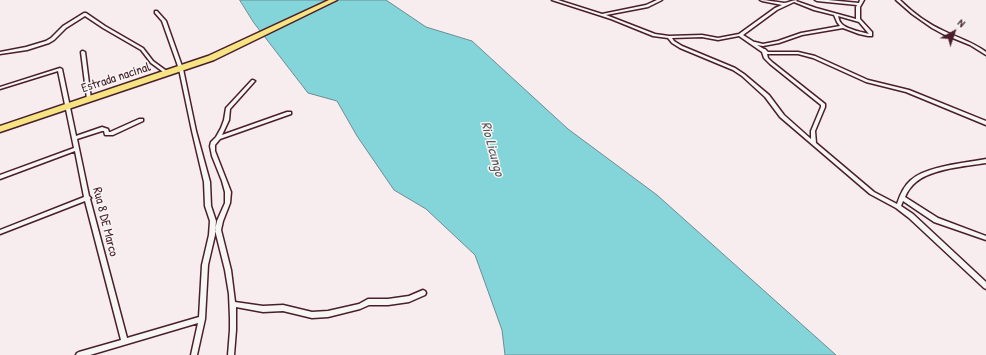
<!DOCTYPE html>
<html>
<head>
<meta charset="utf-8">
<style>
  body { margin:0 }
  #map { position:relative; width:986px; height:355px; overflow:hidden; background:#f7ecee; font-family:"Patrick Hand",sans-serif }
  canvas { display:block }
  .north { position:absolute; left:934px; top:12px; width:40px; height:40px; -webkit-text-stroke:3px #f6f6f2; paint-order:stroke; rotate:40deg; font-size:11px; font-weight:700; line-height:16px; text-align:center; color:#4a1f2b }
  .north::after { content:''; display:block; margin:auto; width:14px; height:18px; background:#4a1f2b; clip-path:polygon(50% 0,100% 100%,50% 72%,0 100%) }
</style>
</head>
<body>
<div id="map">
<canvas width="986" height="355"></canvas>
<div class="north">N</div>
</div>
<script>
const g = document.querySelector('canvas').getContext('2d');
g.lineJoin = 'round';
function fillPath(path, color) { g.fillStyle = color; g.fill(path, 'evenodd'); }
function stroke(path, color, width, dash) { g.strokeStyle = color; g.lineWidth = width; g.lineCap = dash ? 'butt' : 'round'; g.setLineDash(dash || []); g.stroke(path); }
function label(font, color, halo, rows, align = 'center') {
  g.font = font + ' "Patrick Hand",sans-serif'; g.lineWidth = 3; g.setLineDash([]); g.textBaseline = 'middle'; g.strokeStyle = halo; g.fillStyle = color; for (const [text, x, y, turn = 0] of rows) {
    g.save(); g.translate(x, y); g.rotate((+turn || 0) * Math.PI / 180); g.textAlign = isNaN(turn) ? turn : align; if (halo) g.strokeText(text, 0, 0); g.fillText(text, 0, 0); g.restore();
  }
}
const water = new Path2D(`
  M240,0H386L426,27L472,41L568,129L657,195L836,355H505L502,330L475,255L426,209L394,190L357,136L337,101L308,93L254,23Z`);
fillPath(water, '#84d5da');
stroke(water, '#6d8c94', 1);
const street = new Path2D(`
  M552,0H558L602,14L646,5L657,0H662L648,7L606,15L655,34L669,36L702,35L718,38L739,34L775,8L782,5L762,1L760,0C768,0 776,2 784,3C788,3 792,0 797,0L796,1L816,8L856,19V7L857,5L817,1L815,0H828L859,3L860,0H864L860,7V19L872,32V36H868L859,34L843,28L802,35L779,43L763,46L757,45L764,49H765L768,52H798L815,56L868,80L909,90L986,121V125L906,92L866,82L813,58L798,54H767L768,58L772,62L825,104V107L815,131L816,143L874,192L897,204C900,195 904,186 911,180C926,166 966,163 986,159V163C966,166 931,169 916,182C911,186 907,192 905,197L938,218L986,236V240L934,222L903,201L901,206L913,214L986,282V289L984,288L909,218L896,208L870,194L780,117L765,97L742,76L733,70L680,48L672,43L668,38L653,36L611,19ZM794,2L814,10L834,15L837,22L840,26L801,33L778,41L763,44L755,42H754L743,35L777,10ZM838,16L859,22L869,34C862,32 845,29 841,23C839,21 839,19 838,16ZM739,36L762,52L764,58L770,64L821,105V107L811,131V139L784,115L769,95L744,74L735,68L682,46L674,41L672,38L702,37L718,40Z
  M896,0H900C912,12 928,24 944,31C958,38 973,42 986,52V55L970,45L943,34L932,28L912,14Z
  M155,11H157L166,21L183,69L196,131L210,182L211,206L216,221L215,235L208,265L205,319L197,355H191L198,323L90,355H76L77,353L79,352L121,340L85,201L0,234V230L84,197L75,151L0,179V175L74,148L58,71L0,89V87L60,68L62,69L76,136L102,127L108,129L109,132H110L139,119H143V121L113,135H105L104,131H102L77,139L89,196L91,198L90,199L127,338L199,317L202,265L209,235L210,221L205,206L204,182L192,131L179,69L162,21L155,13Z
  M84,13H86L105,26L143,48L153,61L168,72V74H166L151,63L141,50L103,28L85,16L66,28L54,40L49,43L27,50L0,54V52L26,47L46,41L51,38L63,26Z
  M82,51H83L85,52L91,99L89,100L87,99L81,52Z
  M252,80H253L255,81L230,109L229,120L222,135L287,112H291V114L220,139L215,145V151L231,192L230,203L223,221L221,230L231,270L235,302L263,306L283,305L312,312L328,311L359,304L368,299H388L409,296L423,290L425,291L426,293L425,295L409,302L388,305H369L360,309L328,317L312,318L283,311L263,312L236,307V330L234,355H228L230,330V318L229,294L225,270L215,230L217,221L225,203V192L222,181L212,156L210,146L211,142L216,137L221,128L224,120L226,108Z`);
const highway = new Path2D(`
  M329,0H337L214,60L0,132V126L208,56Z`);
stroke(street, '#4a1f2b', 3);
stroke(highway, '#4a1f2b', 3);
fillPath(street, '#f6f6f2');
fillPath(highway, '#f6e381');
label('13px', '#4a1f2b', '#f6f6f2', [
  ["Estrada nacinal",116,78,-18],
  ["Rua 8 DE Marco",105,222,76]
]);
label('italic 14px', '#5b5660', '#f6f6f2', [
  ["Rio Licungo",492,149,75]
]);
</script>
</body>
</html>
